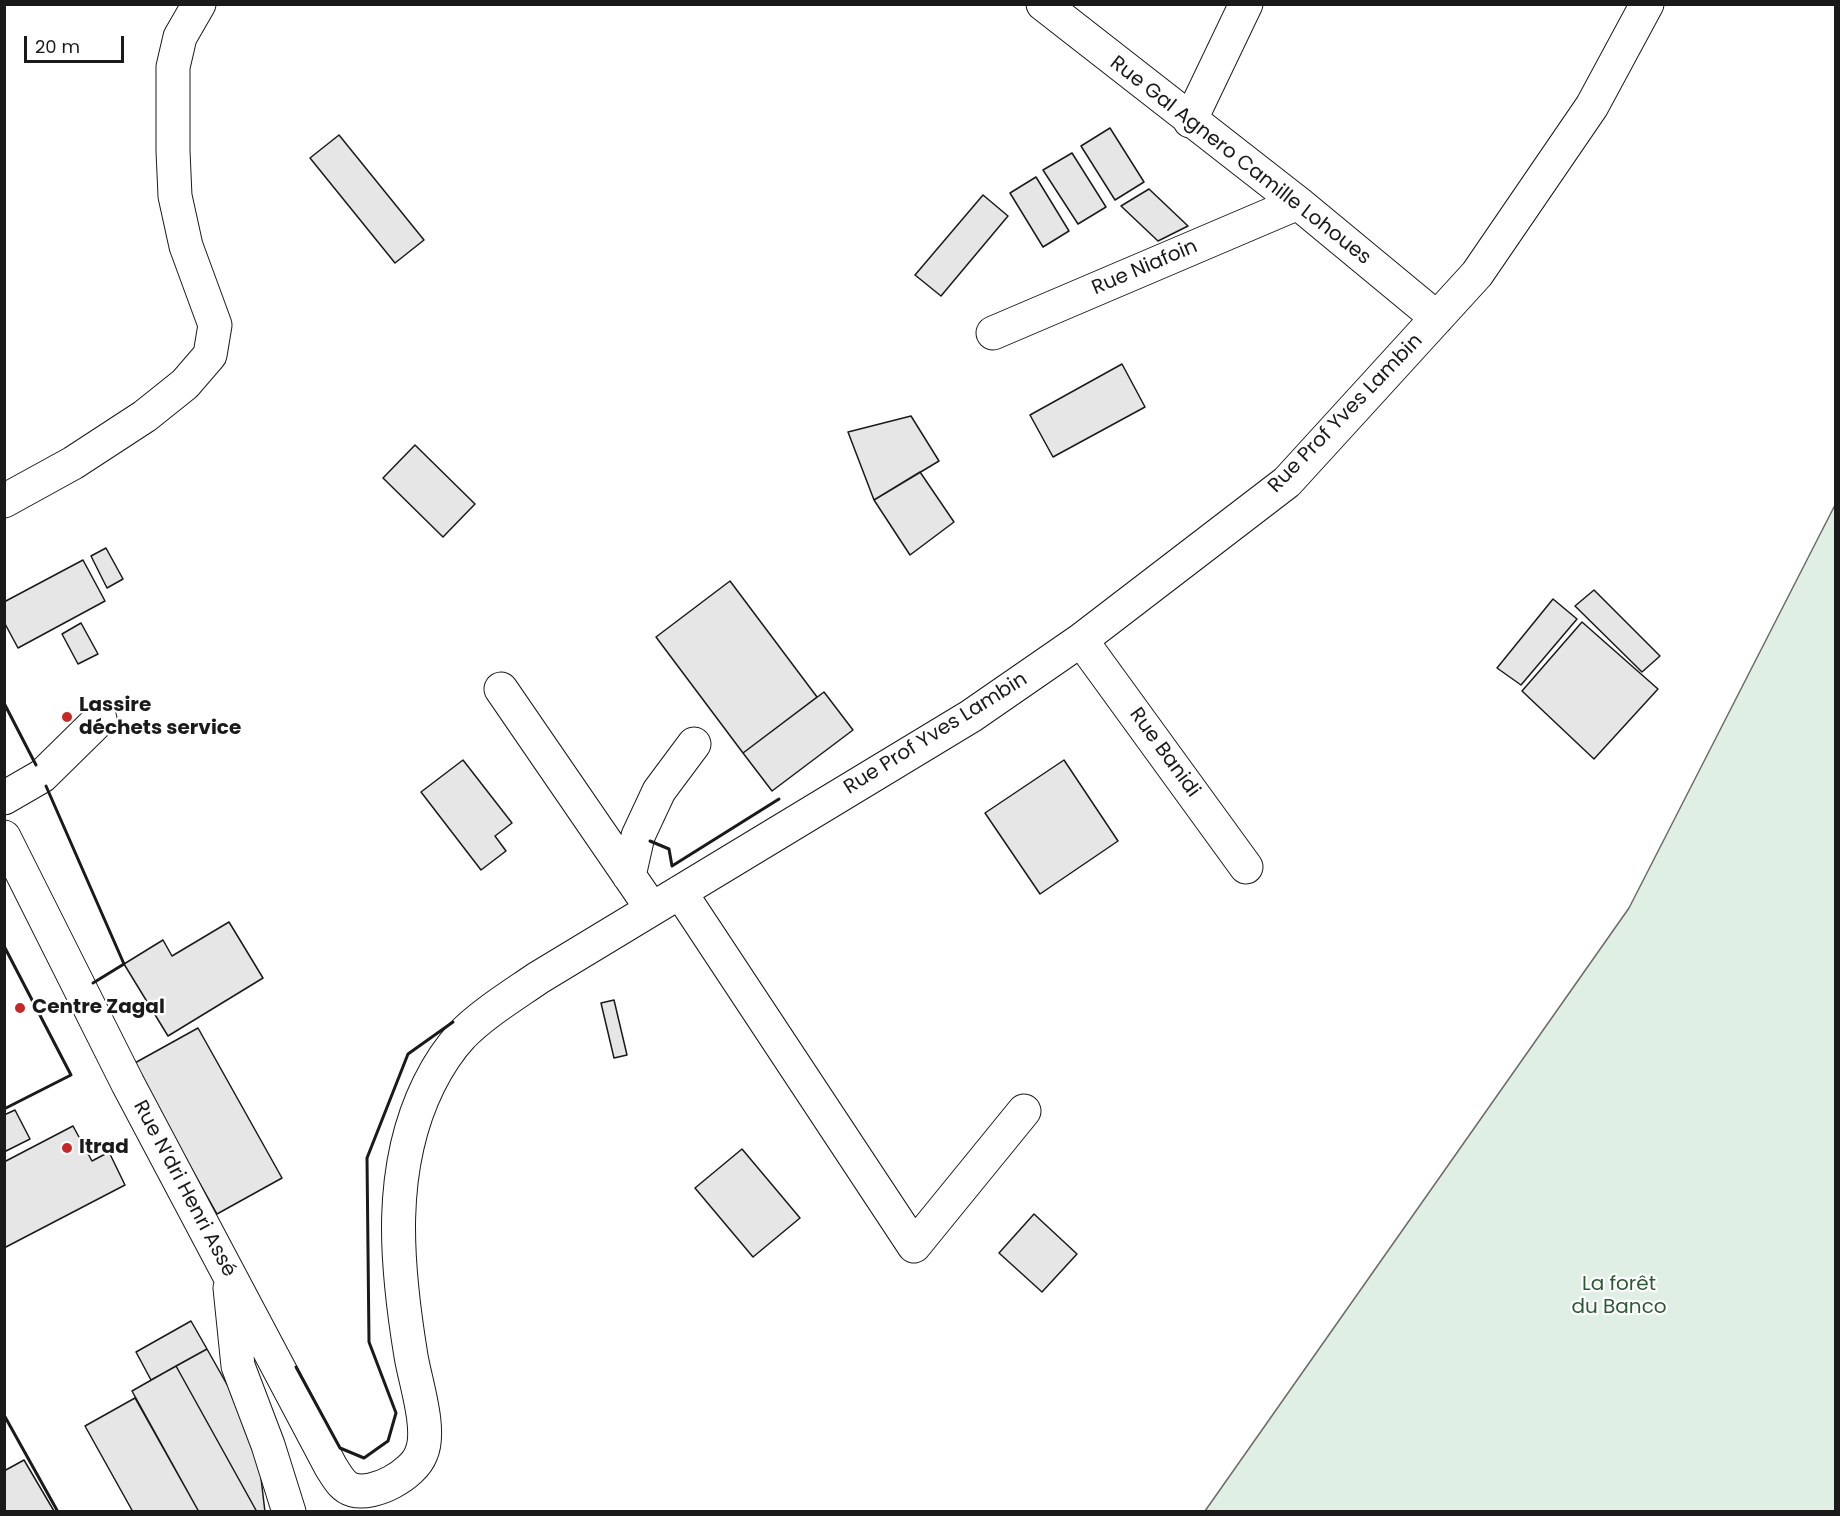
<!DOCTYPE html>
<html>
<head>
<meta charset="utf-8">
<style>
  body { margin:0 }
  #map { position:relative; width:1840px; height:1516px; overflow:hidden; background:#fff; font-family:Poppins,sans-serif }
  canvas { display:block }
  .frame { position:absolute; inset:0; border:6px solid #1a1a1a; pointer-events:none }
  .scale { position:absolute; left:24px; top:36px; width:100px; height:27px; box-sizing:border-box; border:3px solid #1a1a1a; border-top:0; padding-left:8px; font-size:18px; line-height:21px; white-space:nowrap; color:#1a1a1a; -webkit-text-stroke:4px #fff; paint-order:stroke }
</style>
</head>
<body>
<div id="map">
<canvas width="1840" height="1516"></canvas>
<div class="frame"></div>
<div class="scale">20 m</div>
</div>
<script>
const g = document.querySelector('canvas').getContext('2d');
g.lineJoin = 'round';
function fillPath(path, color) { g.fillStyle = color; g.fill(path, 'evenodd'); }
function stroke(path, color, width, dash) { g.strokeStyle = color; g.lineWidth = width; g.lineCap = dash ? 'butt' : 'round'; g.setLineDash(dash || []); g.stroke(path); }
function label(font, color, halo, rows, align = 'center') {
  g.font = font + ' Poppins,sans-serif'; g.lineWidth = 4.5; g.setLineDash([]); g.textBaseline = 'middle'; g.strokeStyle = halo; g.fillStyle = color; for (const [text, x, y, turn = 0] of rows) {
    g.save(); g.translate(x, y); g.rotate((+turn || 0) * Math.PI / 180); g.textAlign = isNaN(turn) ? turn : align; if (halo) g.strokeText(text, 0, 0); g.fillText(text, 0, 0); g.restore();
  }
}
const green = new Path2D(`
  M1835,505V1511H1205L1629,908Z`);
fillPath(green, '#e0efe3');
stroke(green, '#6a6a6a', 1.5);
const building = new Path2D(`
  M1110,128L1144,182L1115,200L1081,146Z
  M339,135L424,240L395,263L310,158Z
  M1072,153L1106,207L1078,224L1043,170Z
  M1036,177L1069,231L1043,247L1010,193Z
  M1149,189L1188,226L1158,241L1121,206Z
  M983,195L1008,216L941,296L915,275Z
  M1122,364L1145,407L1053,457L1030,415Z
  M911,416L939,461L874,500L848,432Z
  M415,445L475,504L443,537L383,478Z
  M920,472L954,522L910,555L874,500Z
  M106,548L123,579L107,588L91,556Z
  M83,560L105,601L18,648L4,622V602Z
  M730,581L817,697L743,753L656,637Z
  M1594,590L1660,656L1642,672L1575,606Z
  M1553,599L1577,619L1521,685L1497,668Z
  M1582,622L1658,689L1594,759L1522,691Z
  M81,623L98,654L78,664L62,634Z
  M824,692L853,730L772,791L743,753Z
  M463,760L512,823L495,836L506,851L481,870L421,792Z
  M1064,760L1118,841L1040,894L985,813Z
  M229,922L263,978L168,1036L124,964L163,940L172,956Z
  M614,1000L627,1055L614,1058L601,1003Z
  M198,1028L282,1178L217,1214L133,1064Z
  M15,1110L30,1139L4,1152V1115Z
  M73,1126L92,1161L109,1152L125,1185L4,1248V1162Z
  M742,1149L800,1218L753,1257L695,1188Z
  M1034,1214L1077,1254L1042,1292L999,1253Z
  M191,1321L207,1349L151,1380L136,1352Z
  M207,1349L256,1436L265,1512H257L176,1366Z
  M176,1366L257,1512H199L132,1391Z
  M135,1398L199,1512H133L85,1426Z
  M24,1460L54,1511L53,1512H4V1471Z`);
fillPath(building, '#e6e6e6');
stroke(building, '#1a1a1a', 1.5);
const minor = new Path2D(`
  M1043,4L1298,203L1437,318
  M1190,121L1246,4
  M993,333L1298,203
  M4,501L73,463L145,416L185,384L210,355L215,325L186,246L175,196L173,151V67L180,37L199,4
  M1081,640L1246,867
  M501,689L652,909
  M4,798L42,776L100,719
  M4,837L128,1084L331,1467C337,1476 342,1487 353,1490C374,1496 413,1475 421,1454C432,1430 415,1381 411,1356C396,1265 387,1169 429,1084C438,1066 448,1050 462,1035C484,1013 512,996 538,978L971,716L1081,640L1287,482L1477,274L1592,106L1647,4
  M629,876L638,836L659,791L694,744
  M680,892L914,1246L1024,1111
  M230,1288L238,1366L268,1445L289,1512`);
stroke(minor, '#1a1a1a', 35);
stroke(minor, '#fff', 33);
stroke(new Path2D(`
  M4,703L36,765
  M46,786L124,964L93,983
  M650,841L669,849L672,866L779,799
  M4,946L71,1075L4,1109
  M296,1367L340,1448L364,1458L388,1441L396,1413L369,1342L367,1158L408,1054L453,1022
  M4,1415L58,1512`), '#1a1a1a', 3);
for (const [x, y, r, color] of [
  [67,717,6,"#c62828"],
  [20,1008,6,"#c62828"],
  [67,1148,6,"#c62828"]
]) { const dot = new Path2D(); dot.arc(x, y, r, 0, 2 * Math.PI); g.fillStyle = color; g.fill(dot); stroke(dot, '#fff', 2); }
label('20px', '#1a1a1a', '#fff', [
  ["Rue Gal Agnero Camille Lohoues",1240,161,38],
  ["Rue Niafoin",1145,268,-23],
  ["Rue Prof Yves Lambin",1346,414,-46],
  ["Rue Prof Yves Lambin",936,734,-32],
  ["Rue Banidi",1164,753,54],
  ["Rue N’dri Henri Assé",184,1189,62]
]);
label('bold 20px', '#1a1a1a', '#fff', [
  ["Lassire",79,706],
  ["déchets service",79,729],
  ["Centre Zagal",32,1008],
  ["Itrad",79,1148]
], 'left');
label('20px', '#2b5a34', '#fff', [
  ["La forêt",1619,1285],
  ["du Banco",1619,1308]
]);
</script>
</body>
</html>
